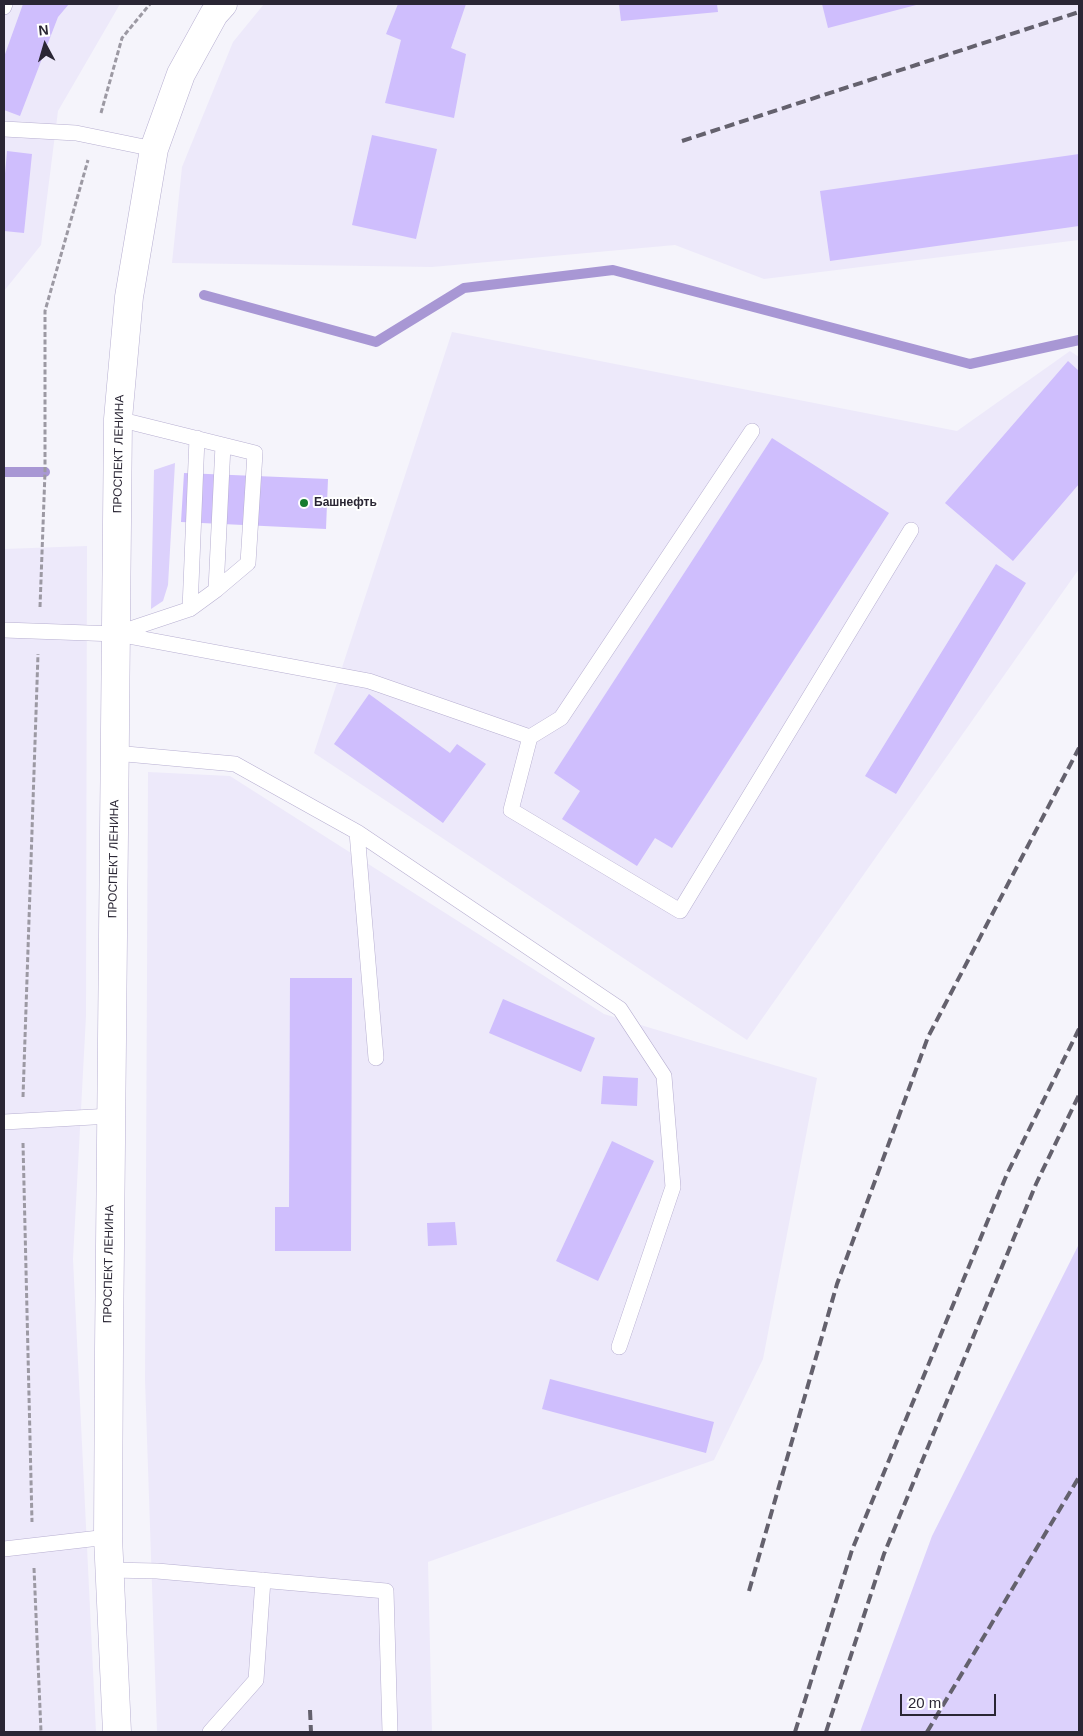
<!DOCTYPE html>
<html>
<head>
<meta charset="utf-8">
<style>
  body { margin:0 }
  #map { position:relative; width:1083px; height:1736px; overflow:hidden; background:#f5f4fb; font-family:Helvetica,sans-serif }
  canvas { display:block }
  .frame { position:absolute; inset:0; border:5px solid #2a2634; pointer-events:none }
  .north { position:absolute; left:20px; top:20px; width:50px; height:50px; -webkit-text-stroke:4px #fff; paint-order:stroke; rotate:354deg; font-size:14px; font-weight:700; line-height:20px; text-align:center; color:#2a2634 }
  .north::after { content:''; display:block; margin:auto; width:18px; height:22px; background:#2a2634; clip-path:polygon(50% 0,100% 100%,50% 72%,0 100%) }
  .scale { position:absolute; left:900px; top:1694px; width:96px; height:22px; box-sizing:border-box; border:2px solid #2a2634; border-top:0; padding-left:6px; font-size:15px; line-height:18px; white-space:nowrap; color:#2a2634; -webkit-text-stroke:4px #fff; paint-order:stroke }
</style>
</head>
<body>
<div id="map">
<canvas width="1083" height="1736"></canvas>
<div class="frame"></div>
<div class="north">N</div>
<div class="scale">20 m</div>
</div>
<script>
const g = document.querySelector('canvas').getContext('2d');
g.lineJoin = 'round';
function fillPath(path, color) { g.fillStyle = color; g.fill(path, 'evenodd'); }
function stroke(path, color, width, dash) { g.strokeStyle = color; g.lineWidth = width; g.lineCap = dash ? 'butt' : 'round'; g.setLineDash(dash || []); g.stroke(path); }
function label(font, color, halo, rows, align = 'center') {
  g.font = font + ' Helvetica,sans-serif'; g.lineWidth = 4; g.setLineDash([]); g.textBaseline = 'middle'; g.strokeStyle = halo; g.fillStyle = color; for (const [text, x, y, turn = 0] of rows) {
    g.save(); g.translate(x, y); g.rotate((+turn || 0) * Math.PI / 180); g.textAlign = isNaN(turn) ? turn : align; if (halo) g.strokeText(text, 0, 0); g.fillText(text, 0, 0); g.restore();
  }
}
fillPath(new Path2D(`
  M4,4H120L58,111L41,245L4,291Z
  M264,4H1079V240L764,279L675,245L432,267L172,263L182,167L233,42Z
  M452,332L957,431L1070,351L1079,357V569L747,1040L314,753Z
  M87,546L86,1016L73,1259L96,1732H4V549Z
  M148,772L230,776L604,1014L817,1078L763,1359L714,1460L428,1562L432,1732H157L145,1380Z`), '#ede9fa');
fillPath(new Path2D(`
  M175,463L168,585L163,601L151,609L154,470Z
  M1079,1244V1732H860L932,1536Z`), '#dcd1fc');
stroke(new Path2D(`
  M204,295L376,342L464,288L613,270L970,364L1079,340
  M4,472H45`), '#a897d4', 10);
fillPath(new Path2D(`
  M23,4H69L58,17L20,116L4,110V57Z
  M398,4H466L451,48L466,54L454,118L385,103L401,40L386,34Z
  M619,4H717L718,12L621,21Z
  M822,4H920L828,28Z
  M372,135L437,149L416,239L352,225Z
  M7,151L32,154L24,233L4,231V185Z
  M1079,154V226L830,261L820,191Z
  M1068,361L1079,371V484L1013,561L945,503Z
  M772,438L889,513L672,848L655,838L637,866L562,819L580,791L554,773Z
  M184,473L328,479L326,529L181,522Z
  M996,564L1026,583L896,794L865,776Z
  M369,694L450,753L457,744L486,764L443,823L334,744Z
  M290,978H352L351,1251H275V1207H289Z
  M503,999L595,1038L581,1072L489,1033Z
  M603,1076L638,1078L637,1106L601,1104Z
  M612,1141L654,1161L598,1281L556,1261Z
  M455,1222L457,1245L428,1246L427,1223Z
  M550,1379L714,1422L706,1453L542,1409Z`), '#cfbefd');
const service = new Path2D(`
  M4,7L5,4
  M4,129L76,133L154,149
  M118,419L255,453L248,563L216,590L190,609L118,633
  M216,590L223,445
  M190,609L197,438
  M4,630L117,634L369,681L530,737L511,810L680,911L911,530
  M530,737L561,718L752,431
  M115,753L235,764L357,832L620,1009L664,1076L673,1187L619,1347
  M357,832L376,1058
  M4,1122L111,1116
  M4,1549L108,1537
  M110,1570L157,1571L386,1591L390,1732
  M210,1732L256,1680L263,1580`);
const primary = new Path2D(`
  M117,1732L108,1537L109,1349L118,419L129,297L154,149L181,74L214,14L223,4`);
stroke(service, '#b7afd1', 16);
stroke(primary, '#b7afd1', 29);
stroke(new Path2D(`
  M101,113L122,38L150,4
  M40,607L45,472V311L88,160
  M23,1097L38,654
  M23,1143L32,1522
  M34,1568L41,1732`), '#9c99a3', 3, [5, 2.5]);
stroke(service, '#fff', 15);
stroke(primary, '#fff', 28);
stroke(new Path2D(`
  M682,141L1079,12
  M749,1591L837,1284L928,1037L1079,748
  M310,1710L311,1732
  M795,1732L852,1550L1007,1174L1079,1029
  M826,1732L884,1554L1036,1184L1079,1095
  M927,1732L1079,1477`), '#64616d', 4, [10, 5]);
for (const [x, y, r, color] of [
  [304,503,5,"#167c2f"]
]) { const dot = new Path2D(); dot.arc(x, y, r, 0, 2 * Math.PI); g.fillStyle = color; g.fill(dot); stroke(dot, '#fff', 2); }
label('12px', '#2a2634', '#fff', [
  ["ПРОСПЕКТ ЛЕНИНА",119,454,-89],
  ["ПРОСПЕКТ ЛЕНИНА",114,859,-89],
  ["ПРОСПЕКТ ЛЕНИНА",109,1264,-89]
]);
label('bold 12px', '#2a2634', '#fff', [
  ["Башнефть",314,503]
], 'left');
</script>
</body>
</html>
